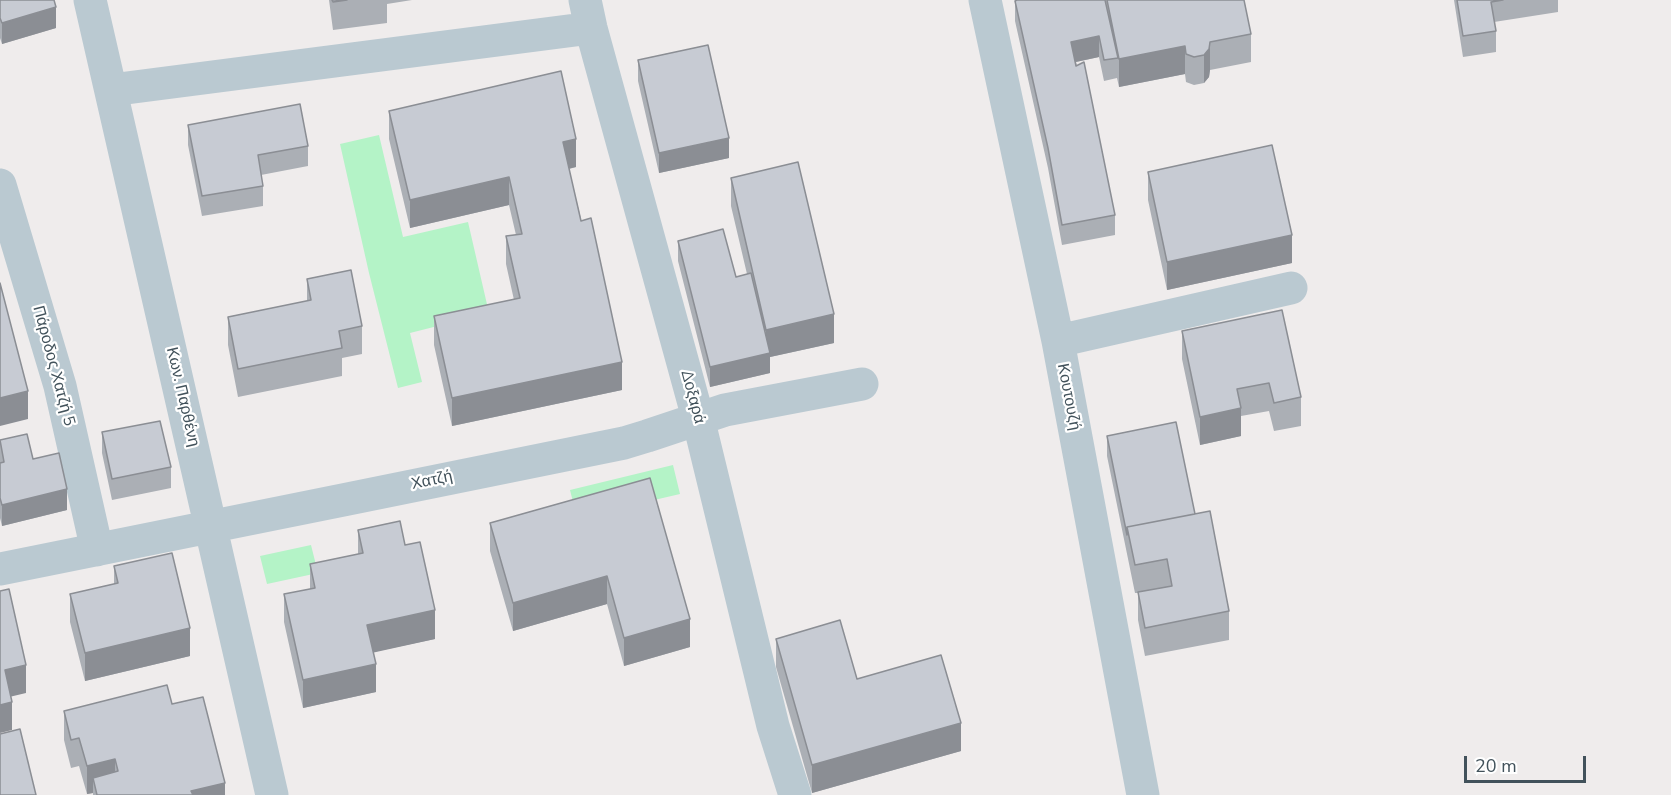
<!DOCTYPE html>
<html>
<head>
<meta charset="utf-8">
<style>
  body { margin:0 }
  #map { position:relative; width:1671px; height:795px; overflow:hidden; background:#efecec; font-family:"Nunito Sans",sans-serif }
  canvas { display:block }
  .scale { position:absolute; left:1464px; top:756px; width:122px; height:27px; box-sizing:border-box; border:3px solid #42525b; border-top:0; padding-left:8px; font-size:18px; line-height:21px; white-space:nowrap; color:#42525b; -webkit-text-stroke:4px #fff; paint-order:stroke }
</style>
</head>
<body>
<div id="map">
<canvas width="1671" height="795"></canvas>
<div class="scale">20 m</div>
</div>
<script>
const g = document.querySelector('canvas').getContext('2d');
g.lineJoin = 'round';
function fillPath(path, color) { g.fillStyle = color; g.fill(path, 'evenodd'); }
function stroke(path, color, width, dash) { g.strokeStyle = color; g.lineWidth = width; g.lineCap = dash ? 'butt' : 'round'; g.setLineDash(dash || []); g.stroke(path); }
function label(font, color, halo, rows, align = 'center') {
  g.font = font + ' "Nunito Sans",sans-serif'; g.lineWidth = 4.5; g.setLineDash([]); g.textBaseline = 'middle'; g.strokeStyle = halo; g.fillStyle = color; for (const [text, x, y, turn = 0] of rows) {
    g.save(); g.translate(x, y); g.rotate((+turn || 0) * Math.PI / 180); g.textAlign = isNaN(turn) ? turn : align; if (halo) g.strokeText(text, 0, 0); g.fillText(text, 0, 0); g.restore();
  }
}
fillPath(new Path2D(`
  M379,135L403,237L468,222L489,313L410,333L422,382L398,388L369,273L340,144Z
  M673,465L680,494L577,518L570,490Z
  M311,545L318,573L267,584L260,556Z`), '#b4f3c7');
stroke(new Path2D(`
  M90,0L272,795
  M585,0L591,28L698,418L773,726L795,795
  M985,0L1058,341L1143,795
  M111,90L591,28
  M0,185L60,386L97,550
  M1058,341L1291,288
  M0,569C208,529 416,484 624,443L647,436L725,410L862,384`), '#bac9d1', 33);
fillPath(new Path2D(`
  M0,0L56,28L2,44L0,38Z
  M329,0H412L387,4V23L333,30Z
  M1017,0H1244L1251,34V62L1210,70L1209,77L1204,83L1194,85L1186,82L1185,74L1119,87L1117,78L1104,81L1099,57L1076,62L1115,215V235L1062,245L1048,168L1015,21V1Z
  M1454,0H1558V12L1494,22L1496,31V52L1463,57Z
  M638,60L729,158L659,173L638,81Z
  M389,111L576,167L569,169L622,390L452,426L434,345V316L514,300L506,264V236L516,235L509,205L410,228L389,139Z
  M188,125L308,146V166L261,175L263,186V206L202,216L188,145Z
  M1148,172L1292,263L1167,290L1148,200Z
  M731,178L834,343L770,357V373L710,387L678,261V241L736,277L747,274L731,206Z
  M307,279L362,326V354L342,358V376L238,397L228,345V317L307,301Z
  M1182,331L1301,397V426L1274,431L1269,411L1241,416V436L1200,445L1182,359Z
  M102,432L171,467V488L112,500L102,453Z
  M1107,436L1195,514L1229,611V640L1145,656L1138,620V593H1135L1107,456Z
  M0,440L33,459L67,510L2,526L0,518Z
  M650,478L690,647L624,666L607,604L513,631L490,551V523Z
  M358,530L405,545L435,639L373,652L376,692L303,708L284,622V594L310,589V564L358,554Z
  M114,566L190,656L85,681L70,622V594L114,584Z
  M776,639L857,679L961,751L812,793L776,667Z
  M172,704L225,795H93V793L87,794L79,766L71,768L64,740V711Z`), '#abafb5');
fillPath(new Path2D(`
  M56,7V28L2,44V23Z
  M1099,36V57L1071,63V42Z
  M1210,42V70L1209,77L1204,83V55Z
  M1185,46V74L1119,87V59Z
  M729,138V158L659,173V153Z
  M576,139V167L563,170V142Z
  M509,177V205L410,228V200Z
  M1292,235V263L1167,290V262Z
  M834,314V343L770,357V373L710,387V367L766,353V330Z
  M622,362V390L452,426V398Z
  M28,391V419L0,426V398Z
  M1241,408V436L1200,445V417Z
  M67,489V510L2,526V505Z
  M607,576V604L513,631V603Z
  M435,610V639L367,654V625Z
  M690,619V647L624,666V638Z
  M190,628V656L85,681V653Z
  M376,664V692L303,708V680Z
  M26,665V693L5,698V670Z
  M12,702V730L0,733V705Z
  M961,723V751L812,793V765Z
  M115,759V787L93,778V793L87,794V766Z
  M225,783V795H191V791Z`), '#8b8e94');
const building = new Path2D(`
  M0,0H54L56,7L2,23L0,18Z
  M332,0H347L333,2Z
  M1017,0H1105L1118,58L1104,60L1099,36L1071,42L1076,66L1084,62L1115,215L1062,225L1048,148L1015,1Z
  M1107,0H1244L1251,34L1210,42L1209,49L1204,55L1194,57L1186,54L1185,46L1119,59Z
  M1457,0H1503L1491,2L1496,31L1463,36Z
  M708,45L729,138L659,153L638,60Z
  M561,71L576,139L563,142L581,221L591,218L622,362L452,398L434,316L520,298L506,236L522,234L509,177L410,200L389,111Z
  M300,104L308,146L258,155L263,186L202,196L188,125Z
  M1272,145L1292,235L1167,262L1148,172Z
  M798,162L834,314L766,330L731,178Z
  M723,229L736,277L751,273L770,353L710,367L678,241Z
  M351,270L362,326L339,331L342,348L238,369L228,317L311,300L307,279Z
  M0,283L28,391L0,398Z
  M1282,310L1301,397L1274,403L1269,383L1237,389L1241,408L1200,417L1182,331Z
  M160,421L171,467L112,479L102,432Z
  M1176,422L1195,514L1127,527V535L1107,436Z
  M27,434L33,459L59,453L67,489L2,505L0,498V463L4,462L0,440Z
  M650,478L690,619L624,638L607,576L513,603L490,523Z
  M1210,511L1229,611L1145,628L1138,592L1172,586L1167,559L1135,565L1127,527Z
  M400,521L405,545L420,542L435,610L367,625L376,664L303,680L284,594L315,588L310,564L363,553L358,530Z
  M172,553L190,628L85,653L70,594L118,583L114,566Z
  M9,589L26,665L5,670L12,702L0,705V591Z
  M840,620L857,679L941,655L961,723L812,765L776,639Z
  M167,685L172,704L203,697L225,783L191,791L193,795H97L93,778L118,771L115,759L87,766L79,738L71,740L64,711Z
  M20,729L36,795H0V734Z`);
fillPath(building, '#c7cbd3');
stroke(building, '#8b8e94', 1.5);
label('16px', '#42525b', '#fff', [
  ["Πάροδος Χατζή 5",53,366,75],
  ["Κων. Παρθένη",182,397,77],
  ["Δοξαρά",692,397,75],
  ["Κουτουζή",1068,397,79],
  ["Χατζή",432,481,-12]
]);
</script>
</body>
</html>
